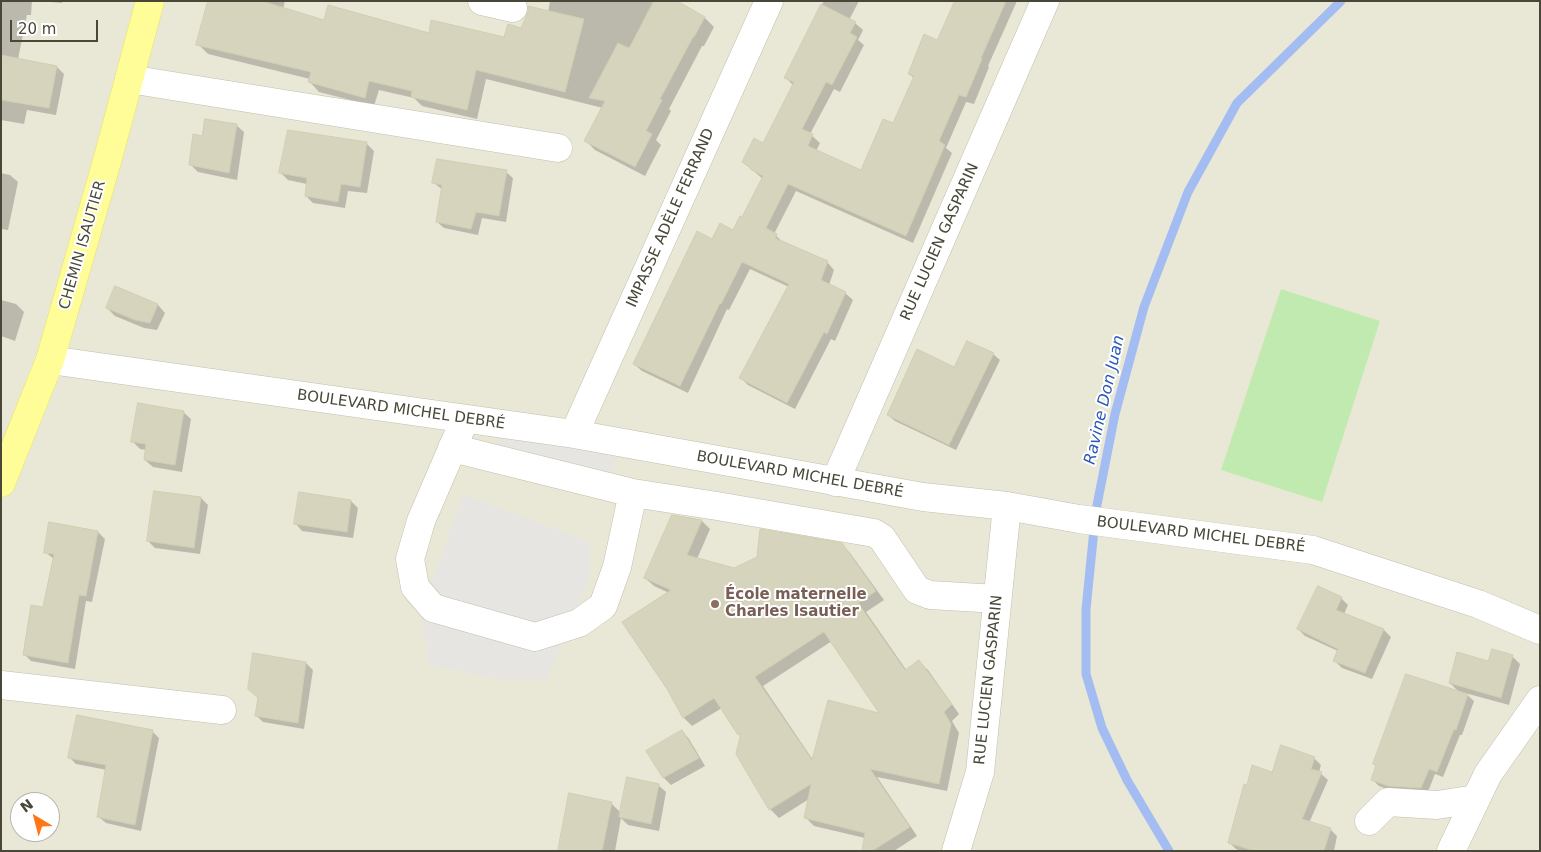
<!DOCTYPE html>
<html>
<head>
<meta charset="utf-8">
<style>
  body { margin:0 }
  #map { position:relative; width:1541px; height:852px; overflow:hidden; background:#f5f4e9; font-family:"DejaVu Sans",sans-serif }
  canvas { display:block }
  .frame { position:absolute; inset:0; border:2px solid #494737; pointer-events:none }
  .north { position:absolute; left:10px; top:792px; width:50px; height:50px; box-sizing:border-box; background:#fff; border:1px solid #b6b5af; border-radius:50%; rotate:323deg; font-size:14px; font-weight:700; line-height:20px; text-align:center; color:#494737 }
  .north::after { content:''; display:block; margin:auto; width:18px; height:22px; background:#ff7716; clip-path:polygon(50% 0,100% 100%,50% 72%,0 100%) }
  .scale { position:absolute; left:10px; top:20px; width:88px; height:22px; box-sizing:border-box; border:2px solid #494737; border-top:0; padding-left:6px; font-size:15px; line-height:18px; white-space:nowrap; color:#494737; -webkit-text-stroke:4px #fff; paint-order:stroke }
</style>
</head>
<body>
<div id="map">
<canvas width="1541" height="852"></canvas>
<div class="frame"></div>
<div class="north">N</div>
<div class="scale">20 m</div>
</div>
<script>
const g = document.querySelector('canvas').getContext('2d');
g.lineJoin = 'round';
function fillPath(path, color) { g.fillStyle = color; g.fill(path, 'evenodd'); }
function stroke(path, color, width, dash) { g.strokeStyle = color; g.lineWidth = width; g.lineCap = dash ? 'butt' : 'round'; g.setLineDash(dash || []); g.stroke(path); }
function label(font, color, halo, rows, align = 'center') {
  g.font = font + ' "DejaVu Sans",sans-serif'; g.lineWidth = 4; g.setLineDash([]); g.textBaseline = 'middle'; g.strokeStyle = halo; g.fillStyle = color; for (const [text, x, y, turn = 0] of rows) {
    g.save(); g.translate(x, y); g.rotate((+turn || 0) * Math.PI / 180); g.textAlign = isNaN(turn) ? turn : align; if (halo) g.strokeText(text, 0, 0); g.fillText(text, 0, 0); g.restore();
  }
}
fillPath(new Path2D(`
  M1,1H1540V851H1ZM20,802H50V832H20Z`), '#e9e8d7');
fillPath(new Path2D(`
  M1281,289L1380,321L1322,502L1221,470Z`), '#c1eab0');
fillPath(new Path2D(`
  M506,434L616,452L613,474L489,449Z
  M463,494L590,542V576L547,680H502L429,664L421,615Z`), '#e6e5e1');
fillPath(new Path2D(`
  M1,1H32L31,15H27L18,59L57,67L64,74L56,115L27,110L24,124L1,120Z
  M38,1H62V3Z
  M226,1H285L283,9L325,22L430,35L505,39L548,12L550,1H674L705,18L714,27L704,46H702L669,109L671,111L656,140L661,145L645,176L595,150L586,141L603,108L486,79L477,119L422,106L414,98L379,90L374,106L319,92L310,82V79L208,54L198,44Z
  M824,1H859L849,20L855,23L863,30L858,40L864,45L840,92L834,89L810,134L820,143L816,151L862,171L894,124L914,78L909,74L938,41L957,1H1017L988,66L989,67L974,104L966,102L946,148L952,153L913,243L796,191L774,234L784,243L827,262L834,270L829,285L845,293L853,300L835,341L831,339L795,409L748,385L741,378L789,287L750,269L729,310L727,309L688,393L642,371L634,364L713,240L734,231L742,219L763,179L743,162L764,145L794,86L785,77Z
  M236,125L244,132L237,180L198,172L191,165L203,137Z
  M367,144L374,151L367,193L348,191L345,208L313,203L306,196L307,184L288,180L281,173Z
  M506,172L513,178L506,222L482,218L478,235L444,228L437,222L443,190L434,183Z
  M1,173L10,175L18,182L8,230L1,229Z
  M115,288L158,305L165,313L157,330L144,328L115,316L107,308Z
  M1,300L16,304L24,312L15,341L1,336Z
  M993,354L1000,360L956,450L895,421L888,415L955,369Z
  M183,412L191,419L182,472L153,467L145,460L147,450L140,449L132,441Z
  M300,494L351,501L358,508L353,538L302,531L296,524Z
  M201,498L208,505L200,554L155,548L148,541Z
  M672,516L702,521L710,529L697,559L734,570L841,544L850,553L884,600L866,612L907,671L919,662L928,670L959,714L952,721L959,733L947,791L877,777L917,836L894,851H863L865,838L814,826L806,818L809,799L779,818L770,809L737,754L741,736L722,708L692,726L684,718L668,689L669,593L654,586L645,578ZM832,641L882,715L813,760L763,686Z
  M98,532L105,539L92,602L86,601L75,669L31,661L24,654L44,608L54,559L45,552Z
  M1341,598L1348,605L1344,614L1384,630L1391,637L1372,679L1342,668L1335,661L1338,651L1305,636L1298,629Z
  M1512,656L1520,664L1509,705L1465,693L1474,701L1462,735H1460L1443,777L1435,774L1427,794L1396,792L1379,786L1372,779L1377,767L1374,764L1460,693L1450,683L1489,663Z
  M306,663L313,670L304,729L263,722L256,715Z
  M152,731L159,738L141,831L106,823L99,817L107,770L76,764L69,757Z
  M682,731L689,739L705,766L671,785L664,778L648,751Z
  M1314,758L1321,765L1319,772L1328,780L1309,823L1330,829L1337,836L1334,851H1241L1236,849L1229,842L1247,787L1273,774Z
  M658,785L666,792L659,831L628,825L621,818L615,851H559L611,803L621,813Z`), '#0003');
stroke(new Path2D(`
  M1169,851L1127,780L1102,728L1086,674V609L1096,510L1115,414L1144,307L1188,192L1237,103L1341,1`), '#a3bdf3', 9);
const building = new Path2D(`
  M208,1H262L324,20L328,5L429,33L431,20L504,37L508,24L521,28L528,12V6L584,19L565,92L476,70L467,110L411,97L412,91L369,81L365,98L308,82L311,72L196,45Z
  M654,1H677L705,17L694,37H693L660,99L662,100L646,131L652,134L635,167L584,141L605,101L589,98L618,43L629,48Z
  M955,1H1006L981,58L982,59L966,97L959,95L939,141L945,145L906,236L788,184L766,228L777,234L775,238L828,261L821,280L846,292L827,334L824,332L787,403L739,378L789,284L742,262L721,304L720,303L680,386L633,364L697,231L712,239L720,223L733,230L740,216L742,217L763,176L750,169L751,168L742,162L754,138L763,143L794,82L784,78L821,4L856,22L850,33L857,37L832,85L826,82L802,129L813,134L808,146L861,170L883,119L893,123L914,76L908,74L924,34L937,40Z
  M1,55L57,66L49,108L1,100Z
  M205,119L237,124L229,173L189,165L193,134L202,136Z
  M288,130L367,142L360,187L341,184L338,202L305,196L307,178L279,173Z
  M437,159L507,170L499,216L476,212L471,229L436,222L442,185L432,183Z
  M115,286L158,304L150,323L135,320L106,308Z
  M967,341L994,353L949,445L887,415L917,349L954,367Z
  M138,403L184,411L175,465L144,460L146,444L131,442Z
  M154,491L201,497L194,548L147,541Z
  M299,492L351,500L347,532L294,524Z
  M672,515L702,520L687,555L734,568L757,557L760,529L842,543L876,591L858,603L905,670L919,660L952,704L944,712L951,724L939,784L870,769L910,827L872,851H862L865,833L804,818L811,784L769,810L736,754L741,733L738,735L714,698L683,718L667,689L622,622L671,590L644,578ZM824,632L879,713L828,700L812,760L755,677Z
  M49,522L98,531L86,596L79,595L68,663L23,655L31,605L43,607L54,554L44,553Z
  M1318,586L1342,597L1336,610L1384,629L1365,673L1333,661L1338,649L1297,629Z
  M1492,649L1513,655L1501,698L1449,683L1457,652L1488,661Z
  M253,653L306,662L298,723L255,716L258,698L248,689Z
  M1406,674L1468,694L1456,730L1454,729L1437,772L1429,769L1421,788L1388,786L1371,780L1376,765L1373,764Z
  M77,715L153,730L135,825L97,817L106,765L68,758Z
  M682,730L699,758L663,778L646,751Z
  M1281,745L1315,757L1311,769L1322,772L1302,819L1331,828L1324,851H1255L1228,843L1244,784L1247,785L1252,765L1272,772Z
  M627,777L659,784L651,824L619,817Z
  M569,793L612,802L602,851H558Z`);
fillPath(building, '#d7d4be');
stroke(building, '#d2ceb1', 1);
const minor = new Path2D(`
  M482,1L513,8
  M129,79L558,148
  M50,360L574,434L923,497L1007,506L1079,519L1313,550L1478,604L1540,630
  M465,419L421,521L410,559L415,587L433,608L535,637L579,623L603,606L617,567L633,493L717,506L874,533L882,538L917,590L930,595L997,599
  M574,434L769,1
  M452,448L633,493
  M835,482L1045,1
  M1,685L222,710
  M1369,821L1388,802L1437,805L1476,799
  M956,851L980,772L1007,506
  M1451,851L1488,774L1540,700`);
const major = new Path2D(`
  M1,483L50,360L109,154L150,1`);
stroke(minor, '#c1bfab', 29);
stroke(major, '#e8e463', 29);
stroke(minor, '#fff', 28);
stroke(major, '#fffd98', 28);
for (const [x, y, r, color] of [
  [715,604,5,"#8d6e63"]
]) { const dot = new Path2D(); dot.arc(x, y, r, 0, 2 * Math.PI); g.fillStyle = color; g.fill(dot); stroke(dot, '#fff', 2); }
label('15px', '#494737', '#fff', [
  ["IMPASSE ADÈLE FERRAND",671,218,-66],
  ["RUE LUCIEN GASPARIN",940,242,-66],
  ["CHEMIN ISAUTIER",83,245,-74],
  ["BOULEVARD MICHEL DEBRÉ",401,410,8],
  ["BOULEVARD MICHEL DEBRÉ",800,475,10],
  ["BOULEVARD MICHEL DEBRÉ",1201,535,7],
  ["RUE LUCIEN GASPARIN",989,680,-84]
]);
label('bold 15px', '#785e54', '#fff', [
  ["École maternelle",725,595],
  ["Charles Isautier",725,612]
], 'left');
label('italic 16px', '#2b57ba', '#fff', [
  ["Ravine Don Juan",1105,400,-77]
]);
</script>
</body>
</html>
